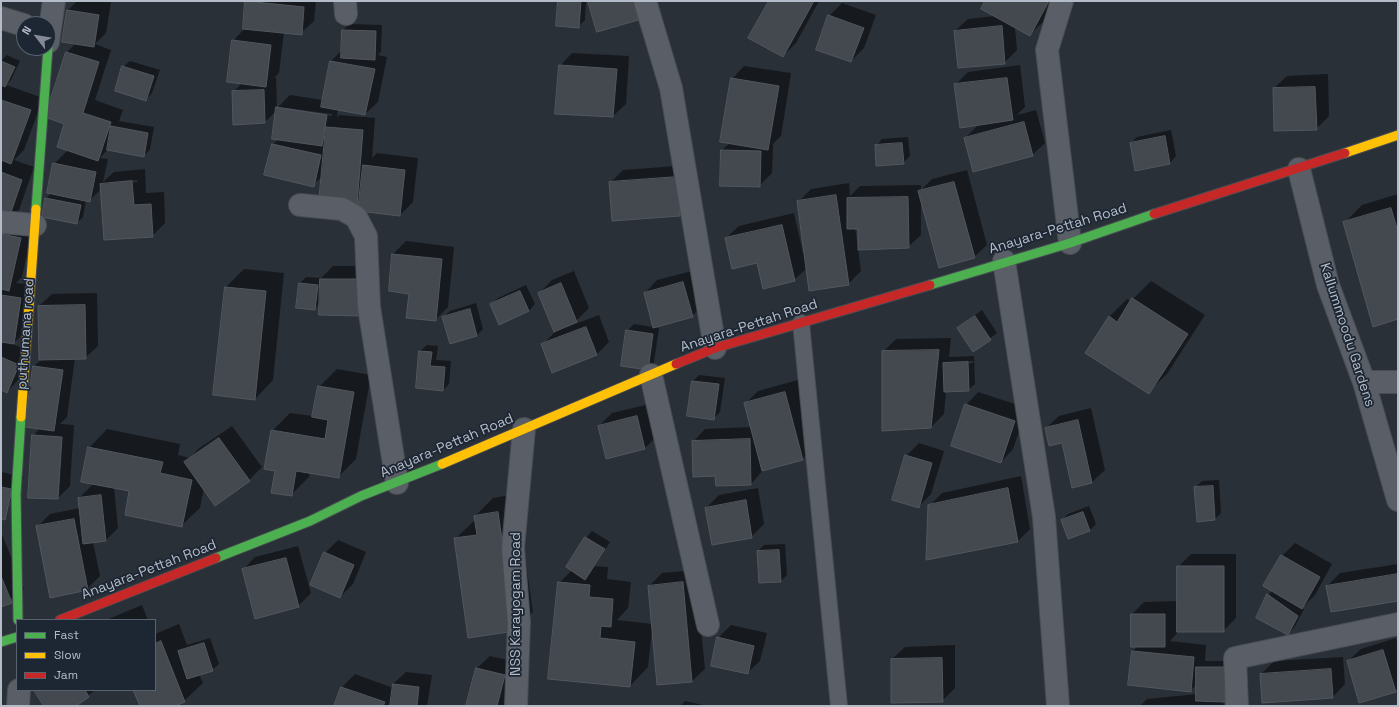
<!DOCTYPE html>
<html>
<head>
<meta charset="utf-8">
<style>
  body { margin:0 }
  #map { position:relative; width:1399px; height:707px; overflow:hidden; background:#2a3038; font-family:"Space Grotesk",sans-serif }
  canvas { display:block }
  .frame { position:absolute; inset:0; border:2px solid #b4bcc9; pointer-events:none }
  .legend { position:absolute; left:16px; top:619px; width:140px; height:72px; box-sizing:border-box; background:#1d2633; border:1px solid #59626f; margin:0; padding:5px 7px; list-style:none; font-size:12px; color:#b4bcc9 }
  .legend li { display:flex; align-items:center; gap:8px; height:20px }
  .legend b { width:20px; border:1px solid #59626f }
  .north { position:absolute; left:16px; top:16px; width:40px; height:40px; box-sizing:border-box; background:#1d2633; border:1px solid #59626f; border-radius:50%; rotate:301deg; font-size:11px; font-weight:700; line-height:16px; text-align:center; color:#b4bcc9 }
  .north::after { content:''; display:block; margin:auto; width:14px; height:18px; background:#848b96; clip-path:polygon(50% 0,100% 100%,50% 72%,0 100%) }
</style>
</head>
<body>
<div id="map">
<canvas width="1399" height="707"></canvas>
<div class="frame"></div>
<ul class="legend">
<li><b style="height:5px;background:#4caf50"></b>Fast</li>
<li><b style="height:5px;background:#ffc107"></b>Slow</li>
<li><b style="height:5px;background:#c62828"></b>Jam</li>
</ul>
<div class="north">N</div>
</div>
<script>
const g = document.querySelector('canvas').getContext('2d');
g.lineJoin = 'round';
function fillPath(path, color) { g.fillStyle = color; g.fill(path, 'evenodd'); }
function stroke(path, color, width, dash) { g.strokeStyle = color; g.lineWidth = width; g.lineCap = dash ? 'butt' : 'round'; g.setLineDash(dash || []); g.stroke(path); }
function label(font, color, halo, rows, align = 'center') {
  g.font = font + ' "Space Grotesk",sans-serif'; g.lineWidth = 3.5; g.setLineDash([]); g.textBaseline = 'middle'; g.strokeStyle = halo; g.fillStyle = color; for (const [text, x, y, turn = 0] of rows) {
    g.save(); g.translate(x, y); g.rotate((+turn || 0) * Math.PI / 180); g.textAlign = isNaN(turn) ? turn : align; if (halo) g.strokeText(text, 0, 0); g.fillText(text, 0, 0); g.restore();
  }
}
fillPath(new Path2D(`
  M77,1L111,2L106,33L95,44L111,50L95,100L123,110L119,121L154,127L150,149L144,156L108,149L100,158L108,159L103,182L114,172L145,169L146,193L164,192L165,223L152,236L101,189L89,201L86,200L83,217L77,223L46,199L51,193L54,164L68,150L66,123L46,116L67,52L76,43L68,10ZM137,180V182L113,184V182Z
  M247,1H316L314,21L301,33L284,32L279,73L274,78H276L277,108L290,95L323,100L331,61L342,50L343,30L349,24L382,25L381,52L378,55L387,57L378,102L365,114L338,109L337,118L339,115L375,118L372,158L377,153L418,158L413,202L400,215L360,201L356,204L323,176L313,185L273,144L279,139L277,110L265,122L233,92L242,83L233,41L245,28ZM286,108L332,114V116L286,110Z
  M559,1H586L585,20L578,27Z
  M770,1H819L796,43L783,56Z
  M986,1H1054L1043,22L1030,34L1015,27L1017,50L1004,63L955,31L968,19L996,16Z
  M842,3L876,15L864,48L851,61L829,16Z
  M572,53L629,56L626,104L613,116L560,66Z
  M7,55L20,61L11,80L6,85L43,98L24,150L14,160L34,167L19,210L9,220L33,225L22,277L16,283L33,285L27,330L13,344L31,352L19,379L7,392L1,389V61Z
  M130,61L160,70L152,93L146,100L123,67Z
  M1020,65L1025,107L1017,115L1036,110L1045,143L1032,155L965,138L979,124L955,85L968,72Z
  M744,66L791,73L781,136L773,144L772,173L759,186L722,150L730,143L732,79Z
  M1328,74L1329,116L1316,129L1274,88L1287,76Z
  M1171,130L1176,156L1170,163L1131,143L1137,137Z
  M908,137L910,156L903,163L876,146L882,139Z
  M690,165L693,202L680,215L613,220L610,183L623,170Z
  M967,170L987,245L974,257L921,199V235L908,247L858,249L861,271L848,284L807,268L794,280L758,262L726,238L739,226L794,213L803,253H805L798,202L811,189L849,183L850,196L860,186L921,185V190L932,179ZM855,228H859V247H858Z
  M1398,194V318L1344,223L1362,205Z
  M406,241L454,247L448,307L435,320L393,254Z
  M333,266H373V302L320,303L315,309L300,283L306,277L321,278Z
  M244,269L284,273L273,380L255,399L226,287Z
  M696,270L705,303L692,316L645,293L657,280Z
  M574,271L589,308L576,321L566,326L567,327L599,315L609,342L597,354L543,344L555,332L539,293L552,280Z
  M1151,281L1205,315L1167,374L1148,392L1109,317L1127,299L1131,301Z
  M526,285L535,304L529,311L491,304L498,298Z
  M97,293L98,346L85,358H75L67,417L60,424L74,425L70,486L58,498L33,436L40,428L34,366L42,359L39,306L52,294Z
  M476,303L483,329L477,335L443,317L450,311Z
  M982,310L997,333L973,351L958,328Z
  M634,324L659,328L654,362L648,369L627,331Z
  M951,338L949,357L974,356L975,384L968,390L946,391L944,414L931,427L883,352L896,339ZM973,361V363L949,364V362Z
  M427,345L438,346L436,360L451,361L449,384L443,390L420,351Z
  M337,369L371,375L356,459L338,477L310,472L309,477L291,495L276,471L272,431L290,413L313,416L319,387Z
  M699,375L725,378L720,412L714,418L688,415L693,381Z
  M798,380L815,446L803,459L764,469L751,484L717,485L716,475L693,442L705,429L751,427L745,404L758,391Z
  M978,392L1027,408L1013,449L1001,462L966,405Z
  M650,404L657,436L644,449L599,426L612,413Z
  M1091,408L1105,470L1092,482L1073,487L1063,442L1046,428L1059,416Z
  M232,426L262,467L249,480L204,488L200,508L181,526L131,490L114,487L118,528L105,541L93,542L100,576L87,589L37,527L50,514L80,508L79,498L92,485H99L89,448L107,429L180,444L178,455L190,458L198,449Z
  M919,443L944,451L931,494L918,507L906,456Z
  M1,472L24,477L1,518Z
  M1021,476L1030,529L1018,541L929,506L942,493Z
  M1219,480L1221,513L1215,519L1195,488L1202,481Z
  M758,488L764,524L751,537L706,508L719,495Z
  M516,494L533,612L515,630L455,539L475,520V516L493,498Z
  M1089,506L1096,524L1090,530L1062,520L1068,514Z
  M592,531L610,542L595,566L608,567L607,579L631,582L628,608L617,620L652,624L649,586L662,573L695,570L705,669L692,681L652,630L648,667L630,686L559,583L572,570L567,567L586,538Z
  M1,532L24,589L1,606Z
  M338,540L366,552L353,584L340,597L325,553Z
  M1295,543L1332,564L1315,595L1302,608L1304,609L1294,628L1287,634L1257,617L1268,595L1272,591L1265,586L1282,556Z
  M785,544L787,575L781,581L760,582L758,551L764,545Z
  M298,546L311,593L298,606L243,570L255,557Z
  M1191,554H1236V618L1223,631H1177V633L1170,641L1206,645L1205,661H1231V694L1223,701L1224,706H1140L1147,699L1197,694V684L1190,691L1133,651L1138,646L1132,614L1144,602L1178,601V567Z
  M1398,564V600L1327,586L1340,573Z
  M142,605L148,620H106Z
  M179,624L187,645L210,638L219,664L212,670L199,674L203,683L184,701L172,706H141L134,690H155V634Z
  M731,625L767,633L760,661L747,673L718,638Z
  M1396,638L1398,646V688L1395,691L1348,661L1361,649Z
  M955,645V688L942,701L892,659L905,647Z
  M490,656L517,662L507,702L503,706H467L477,668Z
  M1343,657L1345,684L1333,697L1261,674L1274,661Z
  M406,672L432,675L427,706H335L342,687L355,674L393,688V684Z
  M35,690H95L74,706H45Z
  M685,701L708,706H680Z`), '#0007');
const building = new Path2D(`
  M245,1L304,7L302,35L243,29Z
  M558,1H581L579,28L556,26Z
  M588,1H640L645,18L597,32Z
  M769,1H814L783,57L748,38Z
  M985,1H1049L1030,36L981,9Z
  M67,10L99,15L94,47L62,42Z
  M828,15L864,28L851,62L816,50Z
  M1002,26L1005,64L958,68L954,31Z
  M342,30L376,31L375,60L341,58Z
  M232,40L271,45L266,87L227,82Z
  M66,52L99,62L83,113L111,122L98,161L57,147L64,124L45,117Z
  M1,61L15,67L5,87L1,85Z
  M330,61L375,69L365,115L321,107Z
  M559,65L617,69L613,117L555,114Z
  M122,66L154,76L146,101L115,91Z
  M731,78L779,86L768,150L720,142Z
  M1007,78L1013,120L960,128L954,84Z
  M1315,87L1317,130L1274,131L1273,88Z
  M264,90L265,123L233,125L232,91Z
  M1,100L31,110L11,164L1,160Z
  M276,107L327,115L322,146L272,139Z
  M1024,122L1033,156L973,172L964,138Z
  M111,126L148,133L144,157L107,150Z
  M326,127L363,130L357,205L319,202Z
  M1165,136L1170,164L1135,171L1130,143Z
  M902,143L904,164L876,166L875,145Z
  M272,144L321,155L314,187L264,175Z
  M721,150L761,151L760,187L720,186Z
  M53,163L96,172L90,202L47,193Z
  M363,165L405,170L400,216L358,211Z
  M1,172L22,180L7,224L1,222Z
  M678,177L680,216L612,221L609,182Z
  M132,181L134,205L151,204L153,237L104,240L100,184Z
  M954,182L975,258L939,268L918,191Z
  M836,195L849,285L809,291L797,201Z
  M908,197L909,248L858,250V229H847V198Z
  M45,198L81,205L77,224L42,217Z
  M1391,208L1398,232V319L1373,327L1343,222Z
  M782,225L795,281L763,289L757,263L732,269L725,238Z
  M1,234L21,238L9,291L1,289Z
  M392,254L442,259L436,321L406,318L409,294L389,291Z
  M320,279H361L360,316L319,315Z
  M683,282L693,317L653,328L644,293Z
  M299,283L318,285L315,310L296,308Z
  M561,283L577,322L554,332L538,293Z
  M225,287L266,291L255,400L213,395Z
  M520,291L529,311L499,325L490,304Z
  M1,295L21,298L14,344L1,342Z
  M1132,298L1188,334L1149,394L1085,353L1109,316L1117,322Z
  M85,305L86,359L39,360L38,306Z
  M470,309L477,336L450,344L442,317Z
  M975,316L991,340L973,352L957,328Z
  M586,327L597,355L552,373L541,344Z
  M626,330L653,334L648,370L621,366Z
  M939,350L931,428L882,431V351Z
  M419,351L432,352L430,366L445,367L443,391L416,388Z
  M1,357L19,365L7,393L1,390Z
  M968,362L969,391L944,392L943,363Z
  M33,366L63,370L54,431L25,427Z
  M692,381L719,384L714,420L687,416Z
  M318,386L354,392L339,478L296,471L292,496L271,493L275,471L264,469L271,430L325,439L328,420L312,417Z
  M785,392L803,460L762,471L744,403Z
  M965,404L1015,421L1001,463L951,446Z
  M637,416L645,449L606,459L598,426Z
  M1078,420L1092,483L1072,488L1062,443L1049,446L1045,428Z
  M32,435L62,437L58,499L28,498Z
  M219,438L250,481L215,506L184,462Z
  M750,439L751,485L716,486L715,476L693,477L692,441Z
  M88,447L163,462L160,473L192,480L182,527L125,515L129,491L81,482Z
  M905,455L932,463L919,508L892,500Z
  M1213,486L1215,520L1197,522L1194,487Z
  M1,487L12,489L5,520L1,519Z
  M1008,488L1018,542L926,560L928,505Z
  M101,495L106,541L83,544L78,498Z
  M746,500L752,538L712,545L705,508Z
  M498,512L515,631L468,638L454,538L477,535L474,516Z
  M1083,512L1090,531L1068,539L1061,520Z
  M74,519L88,590L50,598L36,526Z
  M585,537L605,549L585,580L566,567Z
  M779,550L781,582L759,583L757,551Z
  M324,552L354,565L340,598L310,585Z
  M1281,555L1320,577L1302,609L1263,586Z
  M286,558L299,607L255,619L242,569Z
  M1177,566H1224V632H1177Z
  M1398,574V601L1331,612L1326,586Z
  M1,576L12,603L1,607Z
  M558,582L590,585L589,597L613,599L611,627L601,626L600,638L635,642L630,687L548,679Z
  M683,582L692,682L657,685L648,586Z
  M1267,594L1298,616L1288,635L1256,618Z
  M1131,614H1165V647H1131Z
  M717,637L754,646L748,674L711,666Z
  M161,641L185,702L175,706H140L133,690H155V644Z
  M204,643L213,671L187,679L178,651Z
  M1383,650L1396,692L1359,703L1347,661Z
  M1132,651L1194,657L1191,692L1128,685Z
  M942,658L943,702L891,703V659Z
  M1196,667H1225V702L1196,701Z
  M476,668L505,675L497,706H466Z
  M1331,669L1333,698L1262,703L1260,674Z
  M393,684L419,687L417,706H390Z
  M341,687L385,702L383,706H334Z
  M34,690H85L89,697L76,706H44Z`);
fillPath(building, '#444950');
stroke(building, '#52575f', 1);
const lane = new Path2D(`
  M801,323L839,706`);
const street = new Path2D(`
  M345,1L346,14
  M645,1L671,88L715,348
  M1062,1L1047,50L1070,243
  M1,18L24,25
  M48,42L54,1
  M1299,169L1328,285L1364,382L1398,500
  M300,205L342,209L356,217L366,236L369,307L397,483
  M1,222L35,225
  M1004,261L1044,517L1058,706
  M651,375L708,625
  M1364,382H1398
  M18,706L19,690
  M516,706L519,622L513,548L524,429
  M1237,706L1235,658L1398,624`);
const fast = new Path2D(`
  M36,209L48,48
  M930,285L1070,243L1154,214
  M216,558L310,521L361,496L442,464
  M18,620L16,494L21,417
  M1,642L17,637`);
const slow = new Path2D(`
  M1345,153L1398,135
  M21,417L36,209
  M442,464L676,364`);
const jam = new Path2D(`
  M1154,214L1345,153
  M676,364L715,348L930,285
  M60,620L216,558`);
stroke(lane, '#484c53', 18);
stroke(street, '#484c53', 24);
stroke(fast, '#484c53', 11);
stroke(slow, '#484c53', 11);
stroke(jam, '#484c53', 11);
stroke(lane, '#5a5e66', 16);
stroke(street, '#5a5e66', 22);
stroke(fast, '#4caf50', 9);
stroke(slow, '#ffc107', 9);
stroke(jam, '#c62828', 9);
label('14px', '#b4bcc9', '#1d2633', [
  ["Anayara-Pettah Road",1058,229,-17],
  ["Anayara-Pettah Road",749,326,-18],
  ["puthumana road",26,334,-86],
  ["Kallummoodu Gardens",1347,335,72],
  ["Anayara-Pettah Road",447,446,-23],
  ["Anayara-Pettah Road",149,570,-21],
  ["NSS Karayogam Road",516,604,-90]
]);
</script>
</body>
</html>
